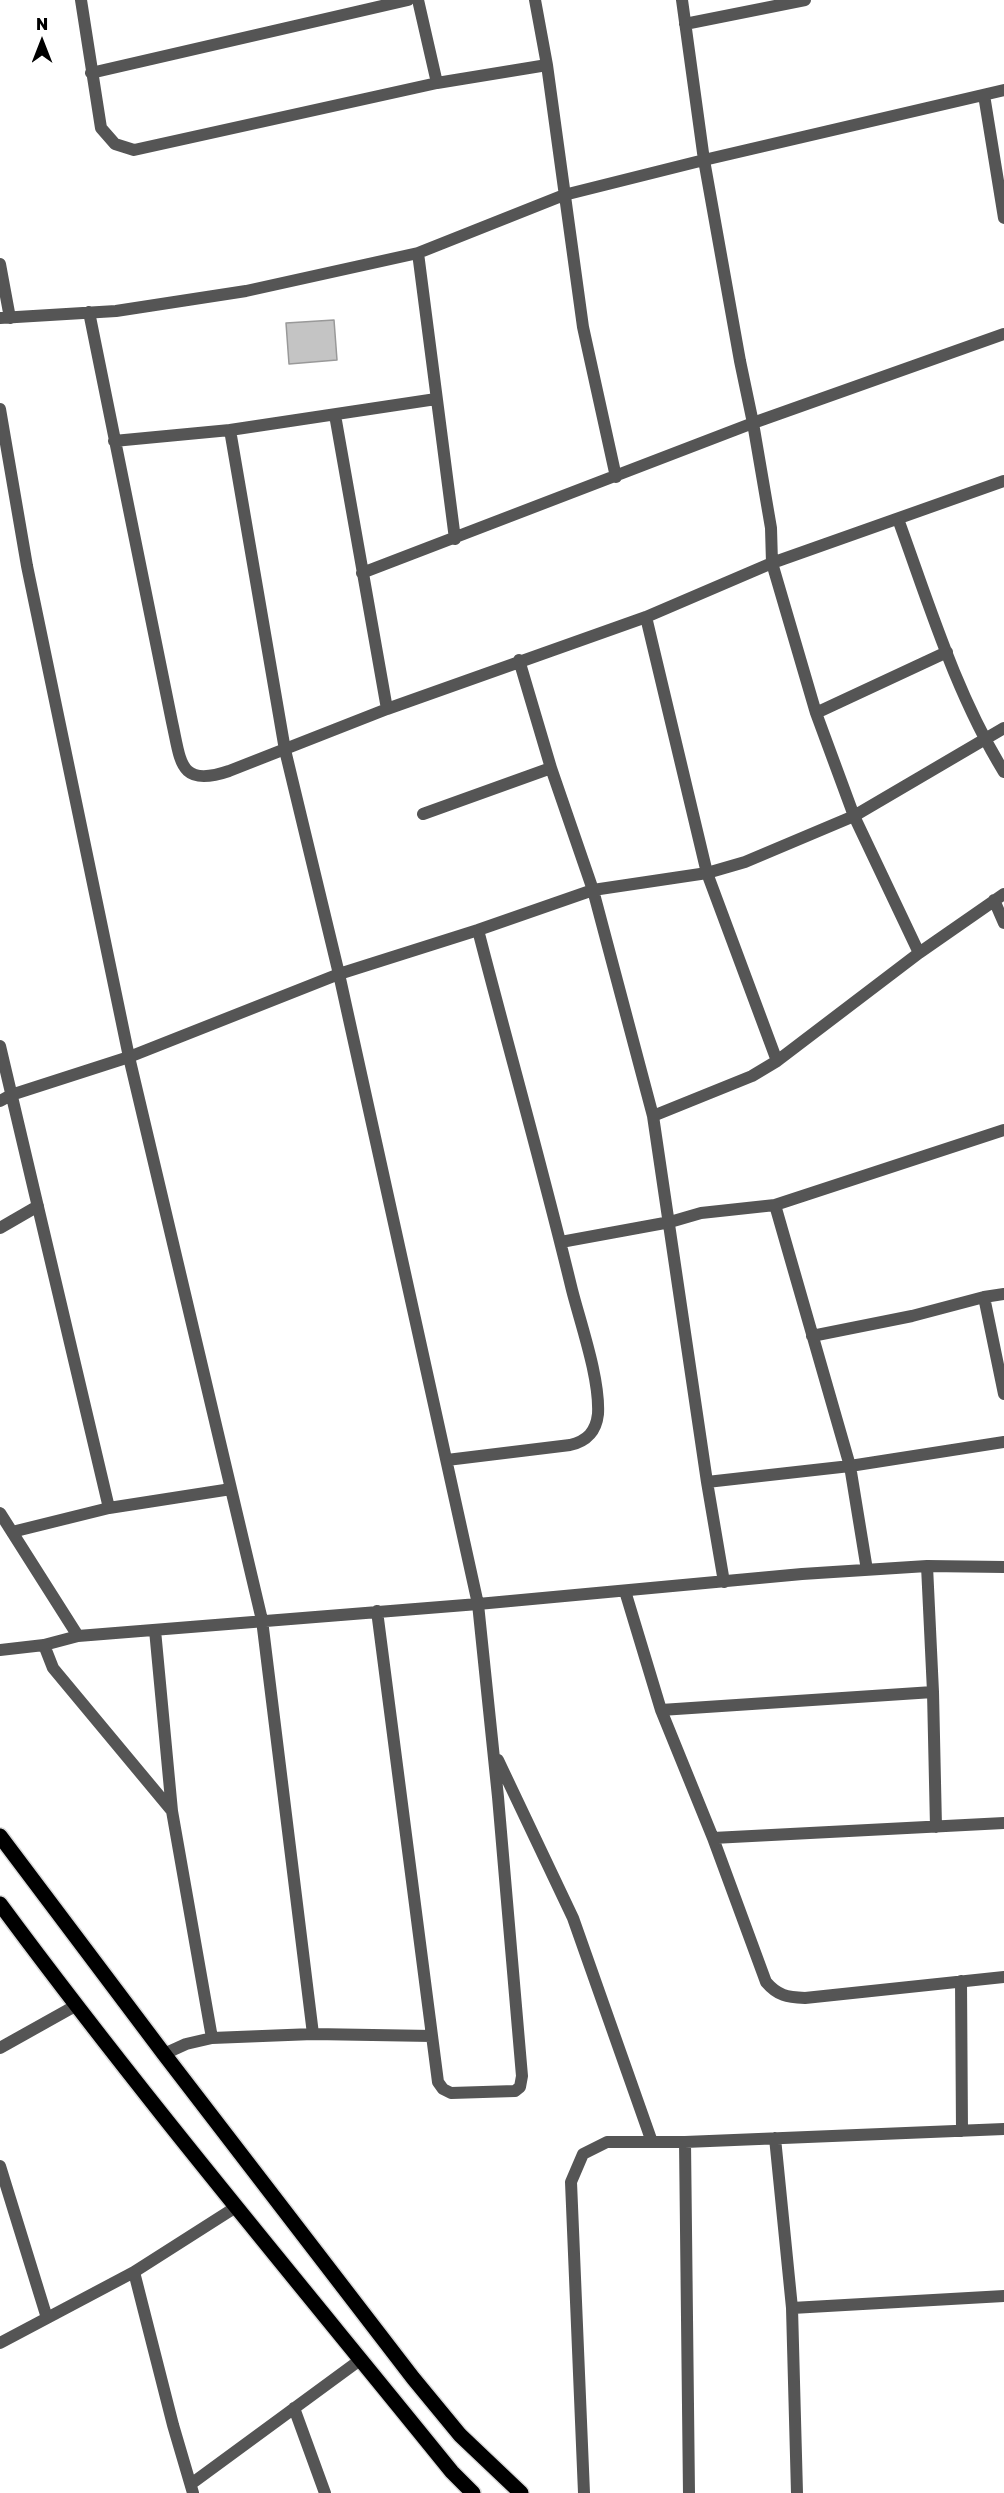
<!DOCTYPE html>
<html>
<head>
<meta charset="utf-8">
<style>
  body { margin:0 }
  #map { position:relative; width:1004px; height:2493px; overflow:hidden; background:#fff; font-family:"Golos Text",sans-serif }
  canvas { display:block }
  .north { position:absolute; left:12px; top:12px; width:60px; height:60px; -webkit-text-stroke:4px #fff; paint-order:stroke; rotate:0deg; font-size:16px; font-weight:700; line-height:24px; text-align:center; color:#000 }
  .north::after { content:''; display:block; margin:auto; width:21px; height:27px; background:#000; clip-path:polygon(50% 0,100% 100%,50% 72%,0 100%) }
</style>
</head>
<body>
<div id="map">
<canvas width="1004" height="2493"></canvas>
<div class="north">N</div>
</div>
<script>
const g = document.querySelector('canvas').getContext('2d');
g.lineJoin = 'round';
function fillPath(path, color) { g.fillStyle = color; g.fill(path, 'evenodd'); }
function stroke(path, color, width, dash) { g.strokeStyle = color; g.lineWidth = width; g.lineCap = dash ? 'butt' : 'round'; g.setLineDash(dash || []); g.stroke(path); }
const building = new Path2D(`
  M334,320L337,360L289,364L286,323Z`);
fillPath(building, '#c4c4c4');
stroke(building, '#999', 1.5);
const primary = new Path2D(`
  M0,1836L164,2054L413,2378L460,2435L521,2493
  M0,1904C144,2099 300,2284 452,2472L473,2493`);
stroke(primary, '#dbdbdb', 18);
stroke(new Path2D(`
  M81,0L101,128L115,144L134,150L437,83L547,65
  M418,0L437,83
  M535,0L547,65L583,327L616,477
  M682,0L704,160L740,361L753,423L771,528L772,563L816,713L854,816L919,953
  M685,24L805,0
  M91,73L408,0
  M984,95L1004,218
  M418,253L455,539
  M0,264L10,318
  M89,312L172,722C181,762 179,788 229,771L387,709L646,617L772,563L1004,481
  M0,318L116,311L246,291L418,253L564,195L704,160L1004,90
  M0,409L27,566L129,1057L262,1620L313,2034
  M335,415L387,709
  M230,430L285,750L339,974L478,1604L498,1797L522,2076L520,2087L515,2091L451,2093L443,2089L438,2082L377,1611
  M114,441L230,430L436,399
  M898,519C929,604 956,694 1004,772
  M362,573L753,423L1004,334
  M646,617L707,873L777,1061
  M519,660L551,768L593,890L653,1116L707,1482L724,1582
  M816,713L947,652
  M423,814L551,768
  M994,900L1004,923
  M0,1046L109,1508
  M0,1101L11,1095L129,1057L339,974L478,930L593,890L707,873L745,862L854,816L1004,728
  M653,1116L752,1076L777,1061L919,953L1004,894
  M775,1205L850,1466L867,1570
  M0,1228L38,1206
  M561,1242L670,1222L701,1213L775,1205L1004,1130
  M984,1297L1004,1394
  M812,1336L912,1316L984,1297L1004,1294
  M447,1460L570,1445C587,1441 596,1432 598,1414C600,1379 581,1325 572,1290C543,1170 509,1050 478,930
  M707,1482L850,1466L1004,1442
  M0,1513L78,1636
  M12,1532L109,1508L231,1489
  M927,1566L933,1692L936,1827
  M625,1591L661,1710L713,1838L1004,1823
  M155,1630L172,1811L212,2038
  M44,1645L53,1668L172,1811
  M0,1650L44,1645L78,1636L478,1604L802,1574L927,1566L1004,1567
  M661,1710L933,1692
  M498,1760L573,1918L652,2142
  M713,1838L766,1982C778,1996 787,1997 805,1998L1004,1977
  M961,1981L962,2131
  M0,2048L75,2006
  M164,2054L186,2044L212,2038L313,2034L432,2036
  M775,2138L792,2308L797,2493
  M685,2142L689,2493
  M0,2166L47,2318
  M134,2272L173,2425L193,2493
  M792,2308L1004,2296
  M0,2343L134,2272L236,2207
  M294,2408L325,2493
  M191,2484L360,2360
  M584,2493L571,2182L583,2154L607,2142H685L1004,2129`), '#555', 12);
stroke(primary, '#000', 15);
</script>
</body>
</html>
